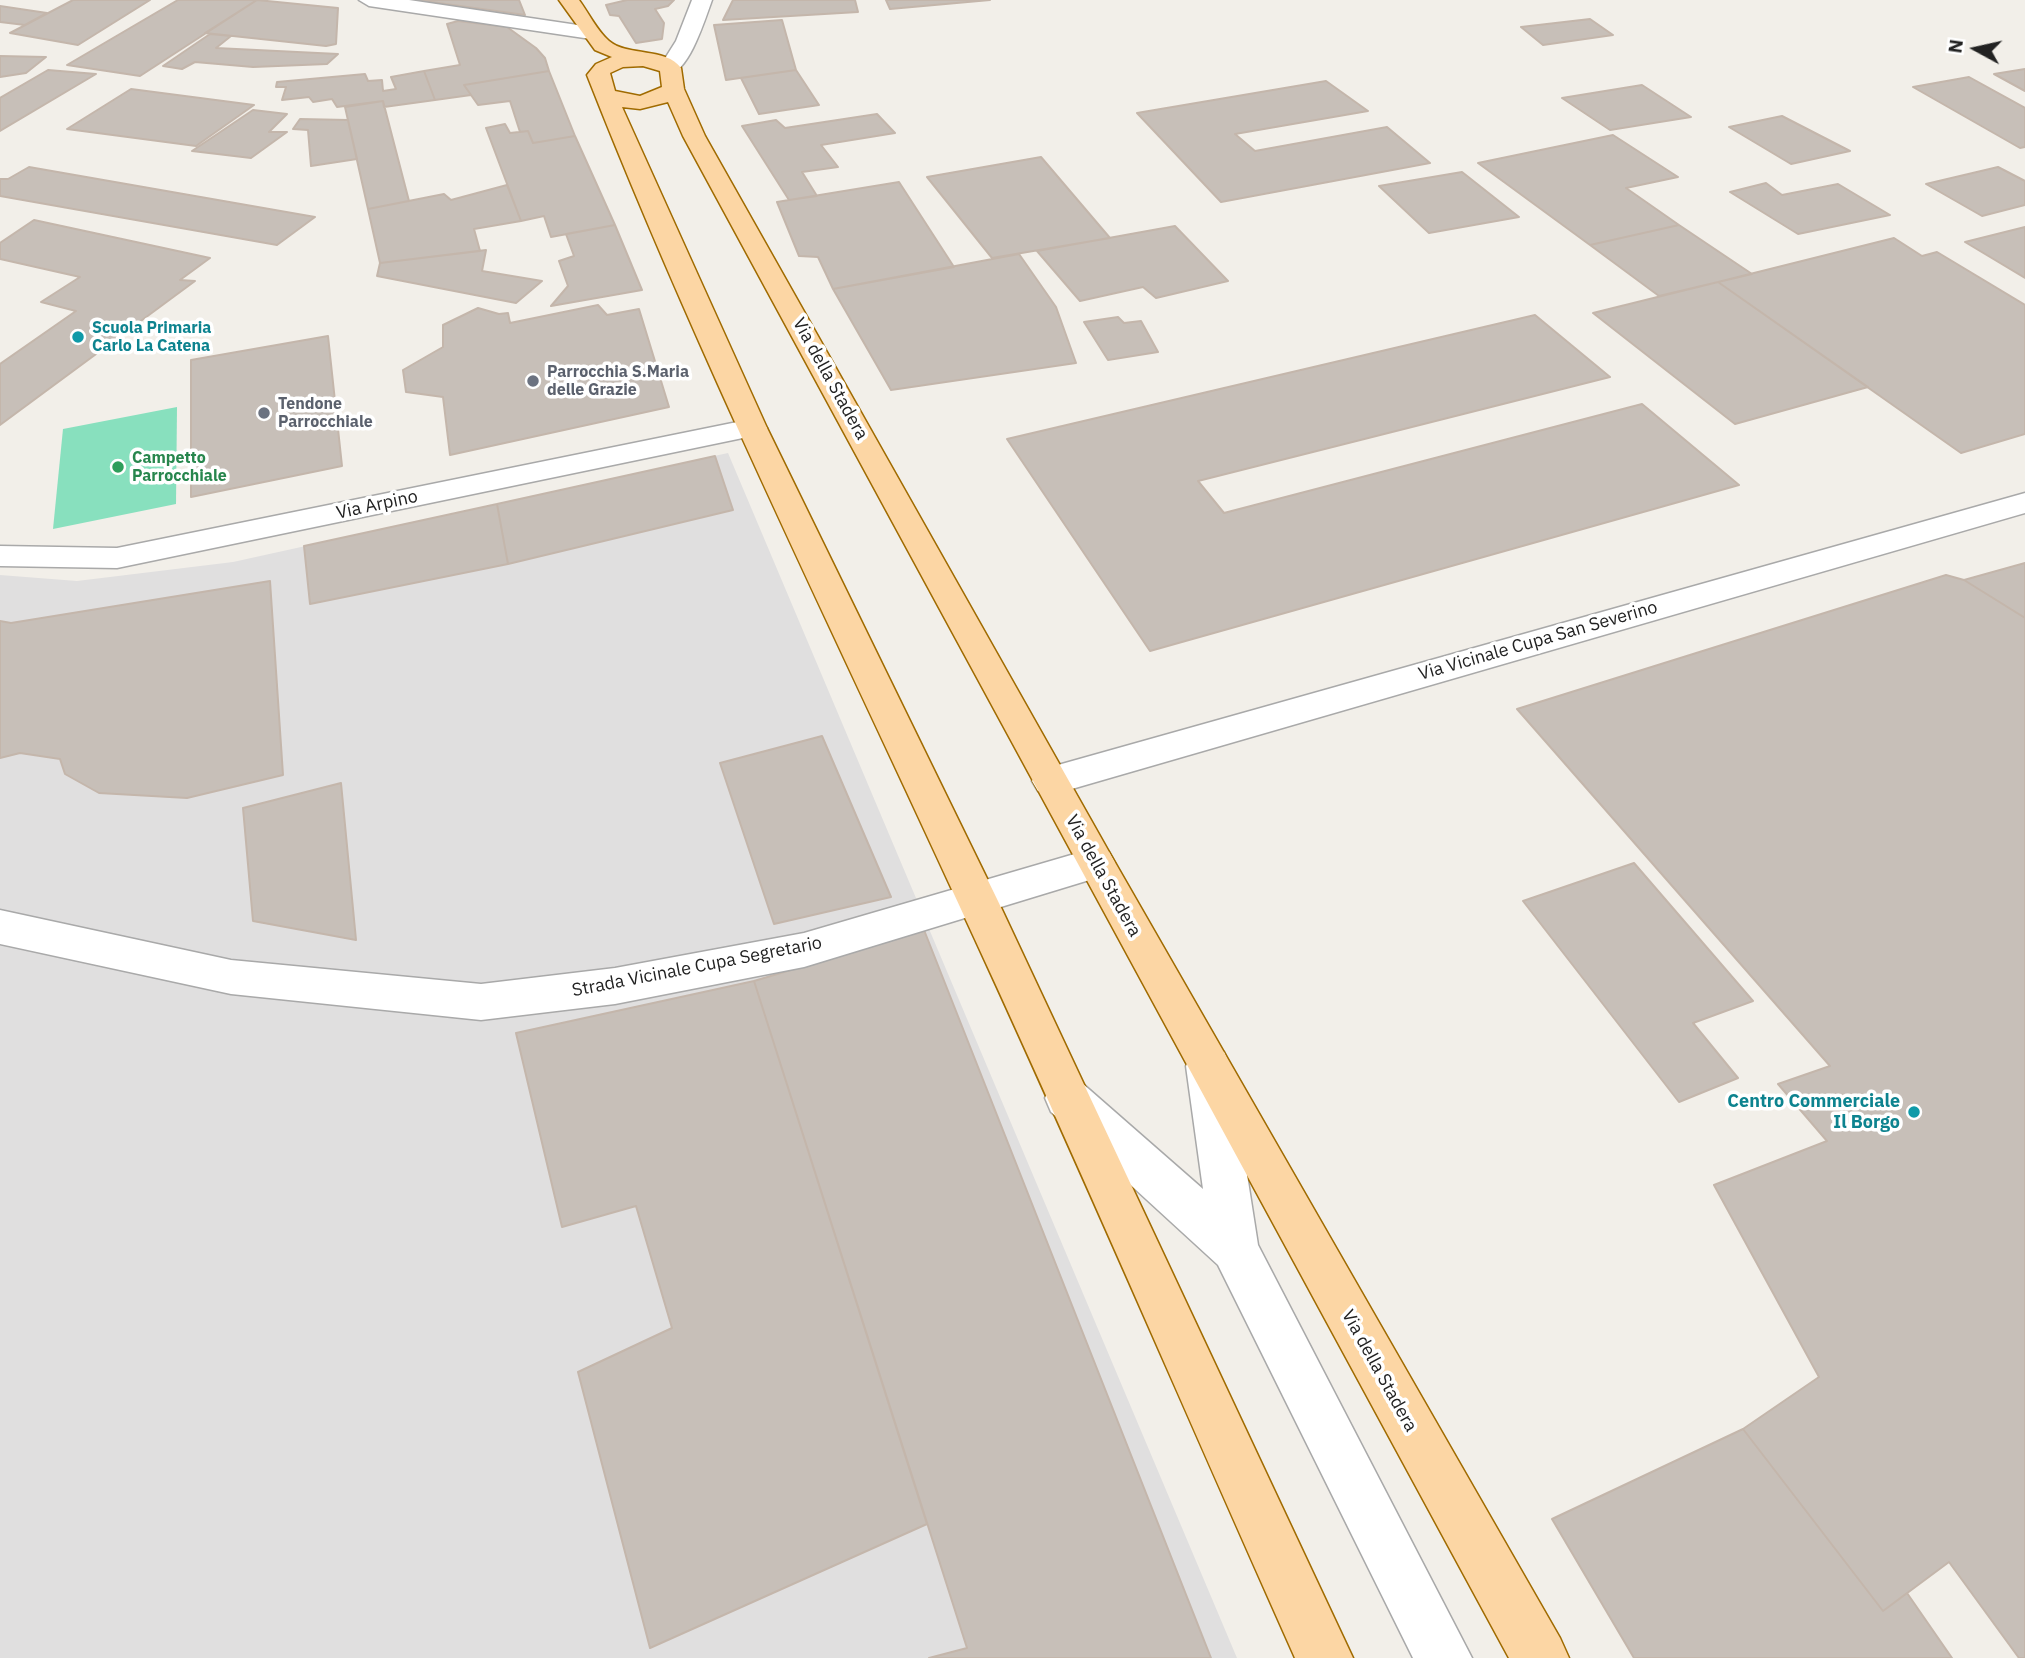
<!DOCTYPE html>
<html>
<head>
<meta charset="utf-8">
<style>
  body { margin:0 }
  #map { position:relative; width:2025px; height:1658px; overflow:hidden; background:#f2efe9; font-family:"IBM Plex Sans",sans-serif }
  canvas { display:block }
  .north { position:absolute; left:1941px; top:14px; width:70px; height:70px; -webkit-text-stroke:5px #fff; paint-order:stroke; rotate:278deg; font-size:19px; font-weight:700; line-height:28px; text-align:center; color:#222 }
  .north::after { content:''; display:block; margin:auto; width:24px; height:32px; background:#222; clip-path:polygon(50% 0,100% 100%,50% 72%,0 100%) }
</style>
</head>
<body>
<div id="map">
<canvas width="2025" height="1658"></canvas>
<div class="north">N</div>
</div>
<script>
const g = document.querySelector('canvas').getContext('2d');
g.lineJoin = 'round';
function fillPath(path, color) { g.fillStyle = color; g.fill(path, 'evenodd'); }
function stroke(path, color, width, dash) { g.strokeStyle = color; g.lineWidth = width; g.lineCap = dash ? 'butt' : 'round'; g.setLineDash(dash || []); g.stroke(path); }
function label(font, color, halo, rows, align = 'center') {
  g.font = font + ' "IBM Plex Sans",sans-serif'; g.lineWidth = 7; g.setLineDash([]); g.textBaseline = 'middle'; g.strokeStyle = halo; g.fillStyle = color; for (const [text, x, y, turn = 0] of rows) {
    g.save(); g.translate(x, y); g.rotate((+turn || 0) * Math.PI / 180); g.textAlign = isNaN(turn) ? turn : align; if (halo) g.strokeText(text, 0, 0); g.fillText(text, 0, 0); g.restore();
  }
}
fillPath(new Path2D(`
  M728,453L1237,1658H0V575L77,581L233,562Z`), '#e0dfdf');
fillPath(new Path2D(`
  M177,407L176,504L53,529L63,429Z`), '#88e0be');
const building = new Path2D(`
  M73,0H150L78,45L10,33Z
  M178,0H257L140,76L67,65Z
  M257,0L338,8L336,44L326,46L205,33Z
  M417,0H519L525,15Z
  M627,0H674L668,6L655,9L664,23L662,39L636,43L619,16L610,15L606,5Z
  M733,0H855L858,12L723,20Z
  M886,0H990L890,9Z
  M0,6L47,13L25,25L0,22Z
  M1590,19L1613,35L1543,45L1521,27Z
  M782,20L796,70L726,80L714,25Z
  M458,21L507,27L536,48L545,58L549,71L464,85L471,95L435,100L424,71L460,65L447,24Z
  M210,34L231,36L216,48L338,54L327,64L253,67L195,62L182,69L163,66Z
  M0,56L46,57L26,73L0,77Z
  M2025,69V91L1994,74Z
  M48,70L96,74L0,131V98Z
  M796,70L819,105L759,114L741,78Z
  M424,71L435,100L384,107L383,101L337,107L332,99L313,102L309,97L282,100L286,87H276L277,82L365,74L368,81L382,80L383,91L396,89L391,77Z
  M549,71L575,136L533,143L528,131L520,132L510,101L478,105L464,85Z
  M1969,77L2025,108V147L2020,148L1913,87Z
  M1326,81L1368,111L1235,134L1255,151L1387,127L1430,163L1221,202L1137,113Z
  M1642,85L1691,117L1610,130L1562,98Z
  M131,89L254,105L196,146L67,129Z
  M383,101L409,201L368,209L345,107Z
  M253,110L287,114L269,132H287L251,158L192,151Z
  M877,114L895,133L821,145L838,167L802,172L817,196L789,200L742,126L776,120L785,128Z
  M1782,116L1850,151L1791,164L1729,127Z
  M300,119L348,120L357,159L311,166L308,130L293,129Z
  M505,124L510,133L528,131L533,143L575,136L615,225L551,237L544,216L521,221L486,128Z
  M1613,135L1678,177L1626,188L1679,225L1590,245L1478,163Z
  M1041,157L1110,238L992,258L927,177Z
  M29,167L315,217L277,245L0,196V179H8Z
  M1998,167L2025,181V205L1982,216L1926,184Z
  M1462,172L1519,217L1429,233L1379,186Z
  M899,182L954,267L833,289L818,257L799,256L777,202Z
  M1766,183L1782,195L1838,184L1890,215L1798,234L1730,192Z
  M507,185L521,221L474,229L480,251L380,263L368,209L444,194L451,200Z
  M34,220L210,258L180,280L195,281L0,425V364L76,311L41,302L80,277L0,259V243Z
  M615,225L642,290L551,306L568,286L559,261L574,256L566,234Z
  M1679,225L1752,274L1659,296L1590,245Z
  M1175,226L1228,281L1156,298L1143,287L1080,301L1037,251Z
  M2025,227V278L1965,242Z
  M1894,238L1922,256L1937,252L2025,305V434L1961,453L1718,282Z
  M486,250L482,271L542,281L516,303L377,276L380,263Z
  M1019,254L1056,307L1076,363L891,390L833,289Z
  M1718,282L1868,387L1735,424L1593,313Z
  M598,305L607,315L639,309L669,407L450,455L443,397L406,392L403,370L443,347V325L478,308L499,314L508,313L510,323Z
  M1535,315L1610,377L1198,481L1224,513L1642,404L1739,485L1150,651L1007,439Z
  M1118,317L1124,323L1141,321L1158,352L1108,360L1084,322Z
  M328,336L342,466L191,497V360Z
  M715,456L733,510L508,564L497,504Z
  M497,504L508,564L310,604L304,546Z
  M2025,563V618L1964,580Z
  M1946,575L1964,580L2025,618V1658H2019L1949,1562L1883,1611L1743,1429L1819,1377L1714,1185L1827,1141L1778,1084L1830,1066L1517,709Z
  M270,581L283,775L187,798L99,793L65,774L60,759L20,753L0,758V621L11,623Z
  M822,736L891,897L774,924L720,763Z
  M341,783L356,940L253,921L243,808Z
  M1634,863L1753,1001L1693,1023L1738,1078L1679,1102L1523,901Z
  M924,930L1211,1658H929L967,1648L754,981Z
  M754,981L927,1524L650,1648L578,1372L672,1328L636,1206L562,1227L516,1033Z
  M1743,1429L1883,1611L1907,1593L1952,1658H1634L1552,1519Z`);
fillPath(building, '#c7bfb8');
stroke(building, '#c4b6ab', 2);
const minor = new Path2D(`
  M359,0H409L591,27L601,33L591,39L369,6Z
  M692,0H712C705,19 690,69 670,74L663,72L659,68L676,41Z
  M752,419L762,422L767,428L762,434L117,568L0,566V546L117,548Z
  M2025,493V513L1051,795L1038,791L1032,781L1038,771L1051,767Z
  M1095,848L1109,852L1115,863L1109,874L804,967L615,1004L481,1020L231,994L0,944V910L231,960L481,984L615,968L804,933Z
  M1208,1047L1224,1052L1230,1066L1258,1245L1472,1658H1413L1218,1265L1051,1112L1045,1098L1051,1084L1067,1078L1083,1084L1203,1189L1186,1066L1192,1052Z`);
const major = new Path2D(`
  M559,0H579C588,12 597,31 609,41C628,57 666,47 681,68L684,89L705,136L1109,852L1560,1638L1569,1658H1509L683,136L668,102L640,109L622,107L767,428L997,899L1353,1658H1295C1181,1403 1072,1147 954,894C829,622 696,353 587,75L596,64L612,57L595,50ZM643,66L660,71L662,87L640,96L615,91L610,73L623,67Z`);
stroke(minor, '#a9a9a9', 3);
stroke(major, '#a06b00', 3);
fillPath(minor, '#fff');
fillPath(major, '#fcd6a4');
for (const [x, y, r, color] of [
  [78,337,7,"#0f9aa8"],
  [533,381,7,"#6b7280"],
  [264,413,7,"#6b7280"],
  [118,467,7,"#2e9e5b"],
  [1914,1112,7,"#0f9aa8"]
]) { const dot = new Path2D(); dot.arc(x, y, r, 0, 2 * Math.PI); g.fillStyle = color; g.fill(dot); stroke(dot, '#fff', 2.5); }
label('bold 16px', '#0d838f', '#fff', [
  ["Scuola Primaria",92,328],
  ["Carlo La Catena",92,346]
], 'left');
label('bold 16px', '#5b616d', '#fff', [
  ["Parrocchia S.Maria",547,372],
  ["delle Grazie",547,390],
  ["Tendone",278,404],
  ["Parrocchiale",278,422]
], 'left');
label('bold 16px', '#27864d', '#fff', [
  ["Campetto",132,458],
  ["Parrocchiale",132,476]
], 'left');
label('18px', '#222', '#fff', [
  ["Via della Stadera",830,379,61],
  ["Via Arpino",377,505,-12],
  ["Via Vicinale Cupa San Severino",1538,641,-16],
  ["Via della Stadera",1103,876,61],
  ["Strada Vicinale Cupa Segretario",697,967,-11],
  ["Via della Stadera",1379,1371,61]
]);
label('bold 18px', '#0d838f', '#fff', [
  ["Centro Commerciale",1900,1102],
  ["Il Borgo",1900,1123]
], 'right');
</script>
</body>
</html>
